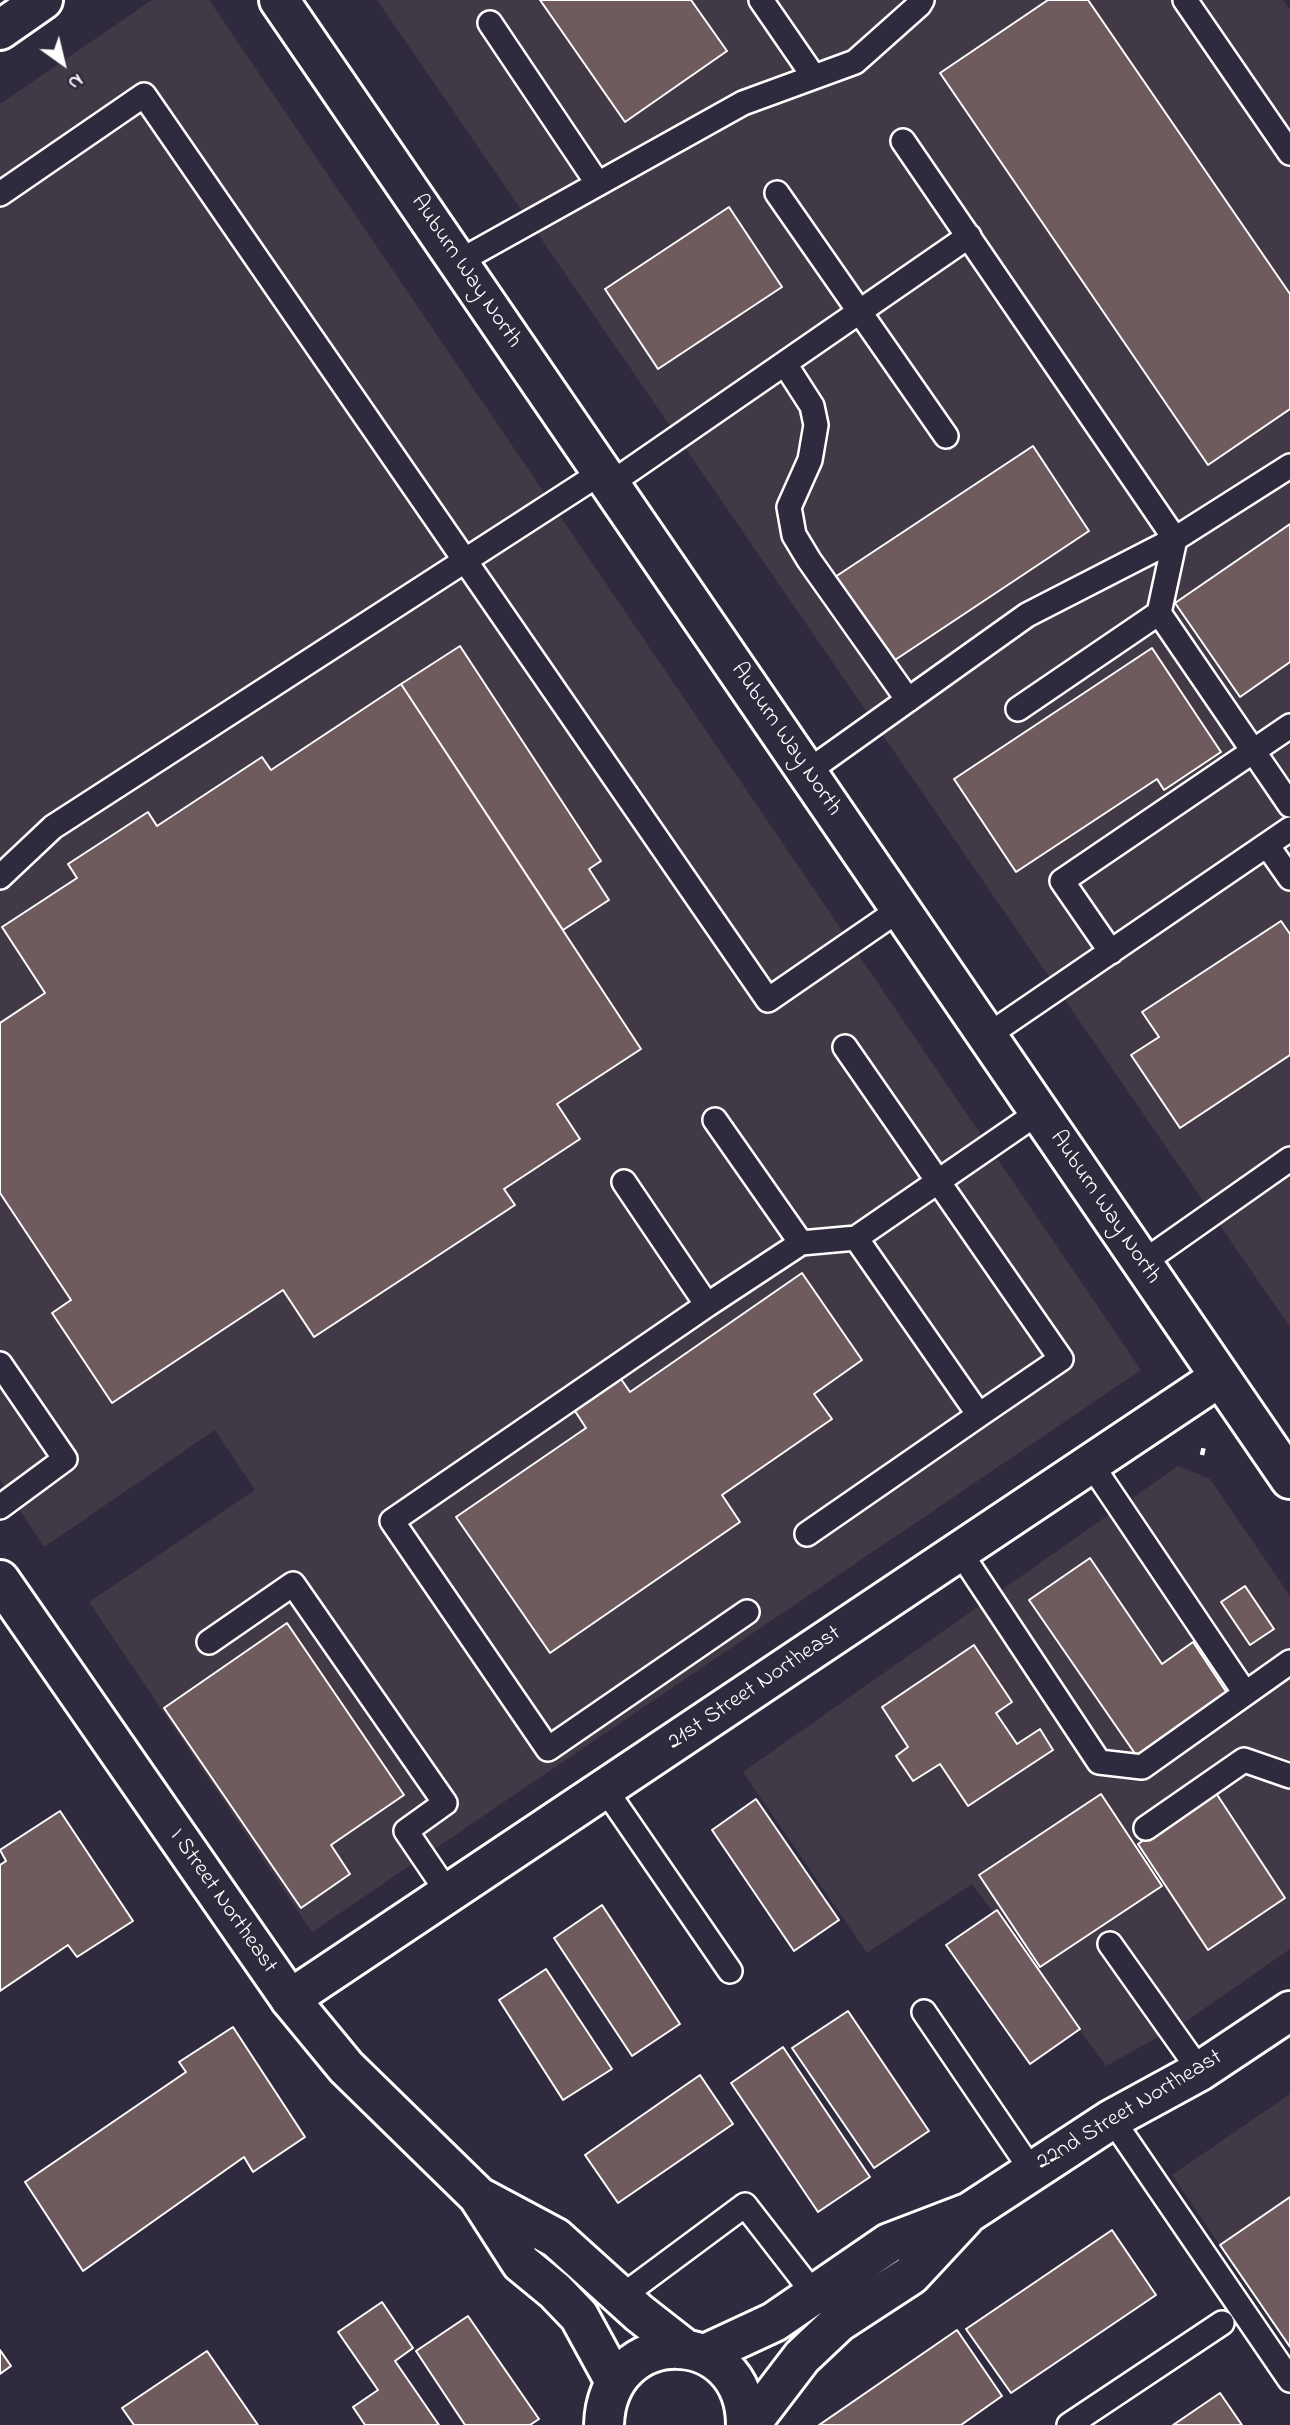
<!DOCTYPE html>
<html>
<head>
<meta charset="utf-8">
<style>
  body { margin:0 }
  #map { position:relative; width:1290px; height:2425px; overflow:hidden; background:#2f2a3d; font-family:"Indie Flower",sans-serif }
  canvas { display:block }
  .north { position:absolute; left:28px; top:28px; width:70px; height:70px; -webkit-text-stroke:5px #2f2a3d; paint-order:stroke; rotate:146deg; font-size:19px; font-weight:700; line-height:28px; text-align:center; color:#fff }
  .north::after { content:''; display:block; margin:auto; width:24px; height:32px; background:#fff; clip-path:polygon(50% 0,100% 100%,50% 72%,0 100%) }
</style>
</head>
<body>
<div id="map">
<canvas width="1290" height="2425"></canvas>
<div class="north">N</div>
</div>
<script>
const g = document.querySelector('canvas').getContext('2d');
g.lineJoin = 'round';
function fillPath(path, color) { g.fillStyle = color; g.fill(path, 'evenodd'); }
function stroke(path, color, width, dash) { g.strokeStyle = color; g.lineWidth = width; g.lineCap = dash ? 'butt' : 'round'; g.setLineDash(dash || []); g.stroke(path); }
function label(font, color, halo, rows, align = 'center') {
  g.font = font + ' "Indie Flower",sans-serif'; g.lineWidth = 5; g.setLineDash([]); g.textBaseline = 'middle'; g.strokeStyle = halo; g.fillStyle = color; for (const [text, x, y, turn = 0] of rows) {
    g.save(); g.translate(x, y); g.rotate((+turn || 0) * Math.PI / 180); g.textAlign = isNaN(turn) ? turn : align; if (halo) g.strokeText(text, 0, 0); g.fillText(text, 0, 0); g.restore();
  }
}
fillPath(new Path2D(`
  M152,0H209L1141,1370L312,1932L89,1602L255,1490L215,1430L44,1547L0,1480V104Z
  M377,0H1283L1290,10V1327Z
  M1178,1466L1210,1479L1290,1596V1949L1185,2022L1106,2066L972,1884L867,1953L743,1772Z
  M1290,2094V2348L1172,2175Z`), '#423947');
const building = new Path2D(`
  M540,0H691L727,51L625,122Z
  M1048,0H1088L1290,294V409L1208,465L940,73Z
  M729,207L782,287L658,369L605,289Z
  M1033,446L1089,531L892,662L835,577Z
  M1290,524V662L1240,697L1175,603Z
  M460,646L601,861L589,869L609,900L563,930L401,684Z
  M1152,648L1221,752L1164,790L1157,779L1016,872L954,779Z
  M401,684L641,1049L557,1104L580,1139L504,1189L515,1205L314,1337L283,1290L112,1403L52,1313L71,1300L0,1193V1023L45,993L2,927L77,878L68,864L148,812L157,826L262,757L271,770Z
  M1281,921L1290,934V1055L1180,1128L1131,1055L1159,1037L1142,1012Z
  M802,1273L862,1360L814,1394L832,1419L722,1495L740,1522L550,1653L456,1517L586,1428L573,1408L619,1376L630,1392Z
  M1090,1558L1162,1664L1193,1642L1229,1696L1138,1758L1029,1600Z
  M1245,1586L1274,1629L1250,1645L1221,1602Z
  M287,1623L404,1795L331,1845L350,1874L301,1908L164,1708Z
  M974,1645L1012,1702L996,1713L1017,1744L1040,1729L1053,1750L968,1806L940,1764L913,1781L896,1756L908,1747L882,1707Z
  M1216,1793L1285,1898L1208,1950L1138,1844Z
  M1101,1794L1162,1886L1040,1967L979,1875Z
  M756,1799L839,1920L794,1951L712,1830Z
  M60,1811L133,1921L77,1957L68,1945L0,1991V1865L6,1861L0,1850Z
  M602,1905L680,2024L632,2056L554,1938Z
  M997,1910L1080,2029L1030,2064L946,1945Z
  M546,1969L612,2069L563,2100L499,2000Z
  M848,2011L929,2131L874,2168L792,2048Z
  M233,2027L305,2137L253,2172L244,2157L83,2271L25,2182L186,2072L179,2062Z
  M783,2047L870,2177L818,2212L731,2083Z
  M700,2075L733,2124L618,2203L585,2155Z
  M1290,2197V2347L1220,2245Z
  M1112,2230L1156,2295L1011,2393L966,2329Z
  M382,2302L413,2348L395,2361L439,2425H365L353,2407L378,2390L338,2332Z
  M468,2316L539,2419L530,2425H465L416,2351Z
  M957,2330L1002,2396L961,2425H819Z
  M0,2350L11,2366L0,2374Z
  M207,2351L258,2425H134L122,2408Z
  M1220,2393L1242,2425H1173Z`);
fillPath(building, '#6f5b5d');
stroke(building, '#fff', 2);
const lane = new Path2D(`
  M761,0L814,77
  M1185,0L1290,153
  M490,23L598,184
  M903,141L1175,539L1159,613
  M777,193L946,436
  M0,194L144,95L768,1000L900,909
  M458,262L743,103L855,62L919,5L922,0
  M785,364L812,406L816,425L810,460L789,507L794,535L809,560L908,700
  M610,484L969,236
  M1018,709L1159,613L1290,805
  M807,772L1027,615L1175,539L1290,466
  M1267,845L1290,878
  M0,877L53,827L602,472
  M1111,952L1062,881L1290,726
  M987,1036L1290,829
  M845,1047L1061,1359L979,1415L856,1238C917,1196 978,1154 1039,1112
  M715,1120L801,1243L856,1238
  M624,1182L707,1305L801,1243
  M1142,1263L1290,1159
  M707,1305L392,1521L548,1749L747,1612
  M0,1364L65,1459L0,1507
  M1091,1464L1245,1693
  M807,1534L979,1415
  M960,1552L1099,1762L1142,1767L1290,1662
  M209,1642L293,1584L445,1803L406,1831L448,1893
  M605,1789L730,1971
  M1146,1828L1244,1760L1290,1776
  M1110,1944L1200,2071
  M924,2012L1032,2171
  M1112,2119L1290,2380
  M621,2297L745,2205L814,2294
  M1069,2425L1222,2323`);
const street = new Path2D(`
  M0,30L43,0
  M290,1999L1220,1377`);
const secondary = new Path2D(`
  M279,0L1290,1479
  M0,1580L290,1999L346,2067L478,2196L521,2263L555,2291L579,2316L615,2382
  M483,2199L556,2238L639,2313L685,2349
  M705,2354L774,2322L889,2243L970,2212L1112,2119L1200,2071L1290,2011
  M604,2425C607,2323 746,2324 746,2425
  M750,2425L802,2357L839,2322L911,2275L964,2218`);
stroke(lane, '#fff', 28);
stroke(street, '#fff', 44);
stroke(secondary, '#fff', 44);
stroke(new Path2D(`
  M1202,1455L1204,1446`), '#fff', 4.5, [7, 5]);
stroke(lane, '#2f2a3d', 23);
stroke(street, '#2f2a3d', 38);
stroke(secondary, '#2f2a3d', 38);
label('23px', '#fff', '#2f2a3d', [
  ["Auburn Way North",465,272,56],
  ["Auburn Way North",785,740,56],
  ["Auburn Way North",1104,1208,56],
  ["21st Street Northeast",755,1689,-34],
  ["I Street Northeast",222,1902,55],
  ["22nd Street Northeast",1130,2111,-31]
]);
</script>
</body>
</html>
